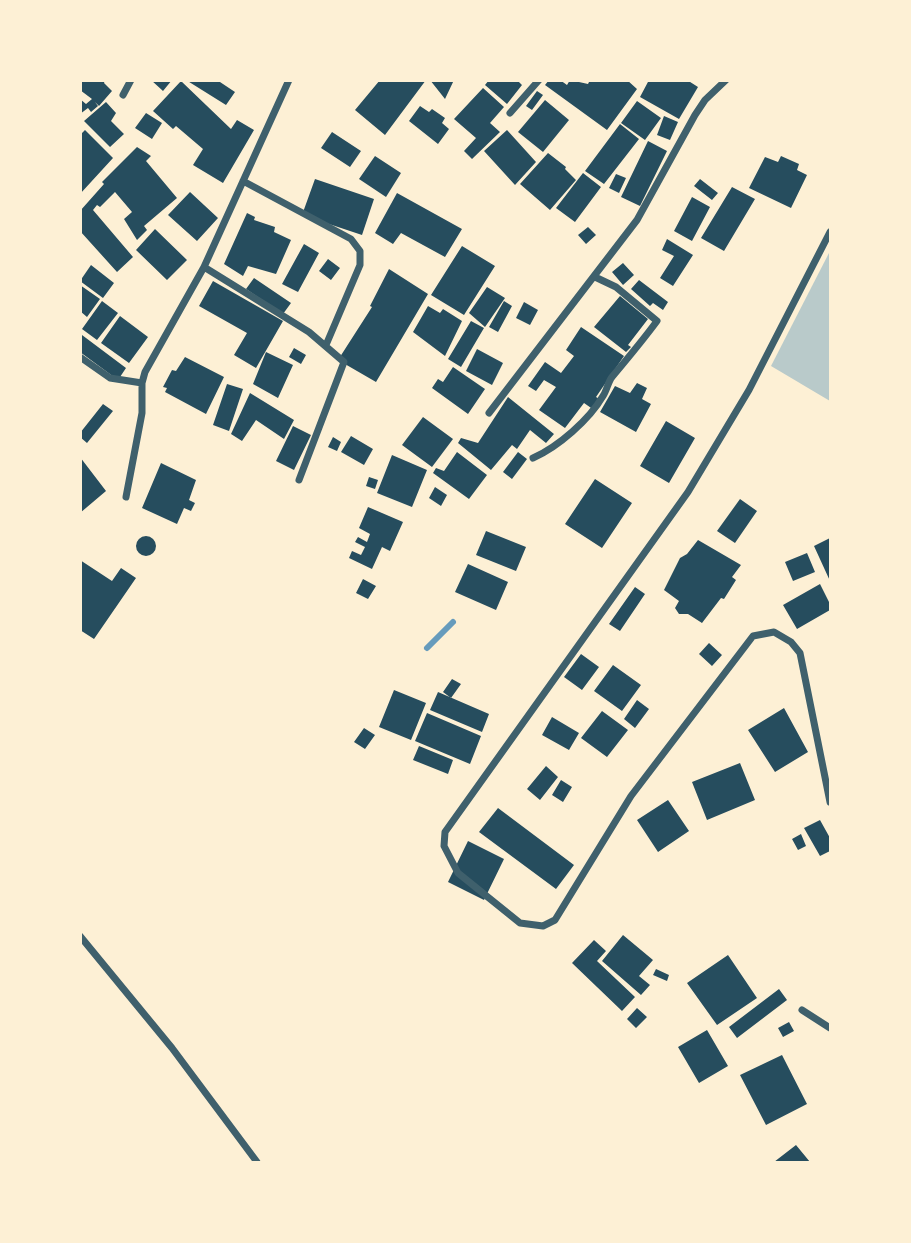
<!DOCTYPE html>
<html>
<head>
<meta charset="utf-8">
<style>
  body { margin:0 }
  #map { position:relative; width:911px; height:1243px; overflow:hidden; background:#fdf0d5; font-family:"Nunito Sans",sans-serif }
  canvas { display:block }
  .frame { position:absolute; inset:0; border:82px solid #fdf0d5; pointer-events:none }
</style>
</head>
<body>
<div id="map">
<canvas width="911" height="1243"></canvas>
<div class="frame"></div>
</div>
<script>
const g = document.querySelector('canvas').getContext('2d');
g.lineJoin = 'round';
function fillPath(path, color) { g.fillStyle = color; g.fill(path, 'evenodd'); }
function stroke(path, color, width, dash) { g.strokeStyle = color; g.lineWidth = width; g.lineCap = dash ? 'butt' : 'round'; g.setLineDash(dash || []); g.stroke(path); }
fillPath(new Path2D(`
  M830,251V401L771,366Z`), '#b9caca');
stroke(new Path2D(`
  M427,648L453,622`), '#669bbc', 6);
fillPath(new Path2D(`
  M80,80H105L104,83L112,91L99,106L95,102L98,106L91,112L88,108L80,114V99L86,104L92,99L80,90Z
  M151,80H172L163,91Z
  M186,80H217L235,92L226,105Z
  M380,80H426L385,135L355,110Z
  M430,80L439,81L454,80L445,99Z
  M489,80H517L522,85L507,104L485,85Z
  M549,80H560L567,85L570,80L588,84L590,80H627L637,89L607,130L545,85Z
  M649,80H687L698,87L679,119L640,97Z
  M181,81L231,129L237,120L254,130L223,183L193,165L203,149L176,126L173,129L153,111Z
  M483,88L504,107L490,123L500,132L472,159L464,151L476,138L454,119Z
  M537,91L543,95L532,110L526,106Z
  M545,100L569,120L543,152L518,132Z
  M637,101L661,118L645,140L621,123Z
  M106,102L116,113L111,121L124,134L110,147L84,121Z
  M420,106L429,112L432,109L445,118L442,123L449,129L438,144L409,121Z
  M146,113L162,123L152,139L135,128Z
  M664,116L678,122L670,140L657,135Z
  M620,124L639,139L604,184L585,171Z
  M85,130L113,158L80,194V135Z
  M507,130L536,162L515,185L484,151Z
  M332,132L361,151L350,167L321,148Z
  M648,141L667,151L640,206L621,197Z
  M137,147L151,156L146,161L177,198L144,226L147,230L137,240L124,219L132,212L115,192L100,207L97,205L93,210L133,257L117,272L80,231V211L104,184L102,182Z
  M548,153L566,167L565,169L576,180L550,210L520,184Z
  M375,156L401,173L386,197L359,179Z
  M781,156L799,164L797,170L807,175L791,208L749,188L765,157L778,162Z
  M583,173L601,187L575,222L556,208Z
  M616,174L626,178L619,193L609,188Z
  M315,179L374,199L362,235L302,215Z
  M700,179L718,193L712,200L694,186Z
  M732,187L755,199L724,251L701,238Z
  M190,192L218,218L197,241L168,215Z
  M397,193L462,229L445,257L401,233L393,244L375,233Z
  M692,197L710,207L692,241L674,231Z
  M247,213L255,217L254,220L275,227L274,232L291,240L276,274L248,266L243,276L224,264Z
  M588,227L596,235L586,244L578,235Z
  M155,229L187,260L167,280L136,250Z
  M667,239L693,255L673,286L660,278L674,256L662,250Z
  M304,244L319,253L298,292L282,284Z
  M462,246L495,266L464,315L431,295Z
  M328,259L340,268L331,280L319,271Z
  M623,263L634,275L623,285L612,272Z
  M91,265L114,283L103,298L80,281Z
  M389,269L428,294L376,382L338,360L372,307L370,306Z
  M254,278L291,303L283,314L246,289Z
  M639,280L668,302L663,310L653,303L650,306L631,289Z
  M213,281L283,321L256,368L234,355L247,333L199,306Z
  M80,285L100,299L87,317L80,311Z
  M487,287L505,298L485,327L469,313Z
  M620,296L648,319L628,345L631,347L626,352L594,327Z
  M102,301L118,313L97,340L82,329Z
  M504,301L512,306L498,332L489,327Z
  M524,302L538,310L530,325L516,318Z
  M428,306L440,313L443,309L462,321L445,356L413,332Z
  M120,316L148,337L129,363L101,343Z
  M471,321L484,328L461,367L448,359Z
  M581,327L624,356L596,397L601,400L594,410L584,403L565,428L539,410L556,387L544,380L536,391L528,386L545,362L561,373L574,356L566,350Z
  M82,335L126,368L118,380L80,352Z
  M294,348L306,355L301,364L289,357Z
  M477,349L503,363L492,385L466,371Z
  M266,352L293,365L278,398L253,384Z
  M185,357L224,377L206,414L165,392L167,388L163,387L172,370L176,371Z
  M453,367L485,389L468,414L432,388L438,379L443,382Z
  M637,383L647,388L642,399L651,404L636,432L600,412L615,386L630,393Z
  M227,384L243,389L229,431L213,425Z
  M250,393L294,420L284,439L256,420L242,441L231,434Z
  M508,397L554,434L546,443L530,430L517,449L512,445L491,470L458,443L461,438L478,443Z
  M103,404L113,411L87,443L80,437V433Z
  M423,417L453,439L432,467L402,445Z
  M666,421L695,438L669,483L640,466Z
  M293,426L311,435L294,470L276,461Z
  M351,436L373,449L364,465L341,452Z
  M333,437L341,442L337,451L328,447Z
  M457,452L487,475L469,499L433,473L436,468L444,471Z
  M518,452L527,459L512,479L503,472Z
  M392,455L427,470L412,507L377,493Z
  M80,457L106,491L80,513Z
  M161,463L196,480L189,500L195,503L191,511L184,508L177,524L142,508Z
  M369,477L378,480L375,489L366,486Z
  M595,479L632,503L602,548L565,524Z
  M435,487L447,495L441,506L429,498Z
  M740,499L757,511L735,543L717,531Z
  M368,507L403,522L390,551L382,547L372,569L349,558L352,551L361,555L365,547L355,542L358,537L367,542L370,534L359,528Z
  M486,531L526,547L516,571L476,555Z
  M136 546a10 10 0 1 1 20 0a10 10 0 1 1-20 0Z
  M830,538V581L814,546Z
  M698,540L741,565L732,577L736,580L724,599L721,598L702,623L688,614H679L675,608L679,601L664,590L680,558L687,554Z
  M807,553L815,572L793,581L785,562Z
  M80,560L112,581L121,568L136,578L94,639L80,630Z
  M468,564L508,582L496,610L455,592Z
  M363,579L376,586L368,599L356,593Z
  M820,584L830,604V610L797,629L783,605Z
  M635,587L645,594L620,631L609,624Z
  M709,643L722,655L712,666L699,654Z
  M581,654L599,667L582,690L564,677Z
  M613,665L641,685L622,711L594,691Z
  M452,679L461,684L451,698L443,692Z
  M394,690L426,703L411,740L379,727Z
  M438,692L489,714L482,732L430,710Z
  M637,700L649,709L635,728L624,719Z
  M784,708L808,752L775,772L748,730Z
  M602,711L628,730L607,757L581,738Z
  M427,713L481,736L470,764L415,741Z
  M552,717L579,733L569,750L542,735Z
  M364,728L375,735L365,749L354,742Z
  M419,746L453,760L448,774L413,760Z
  M740,763L755,800L707,820L692,782Z
  M546,766L558,777L540,800L527,789Z
  M561,780L572,787L563,802L552,795Z
  M668,800L689,831L658,852L637,820Z
  M498,808L574,865L556,889L479,832Z
  M820,820L830,838V851L820,856L804,828Z
  M801,834L806,846L798,850L792,839Z
  M468,841L504,859L484,900L448,882Z
  M623,935L653,960L639,976L650,985L641,995L602,961Z
  M594,940L606,951L597,961L635,997L622,1011L572,963Z
  M728,955L757,998L717,1025L687,983Z
  M656,969L669,975L667,981L653,975Z
  M779,989L787,1000L737,1038L729,1027Z
  M637,1008L647,1017L636,1028L627,1019Z
  M789,1022L794,1031L783,1037L778,1028Z
  M707,1030L728,1066L699,1083L678,1047Z
  M782,1055L807,1104L766,1125L740,1075Z
  M796,1145L810,1162H774Z`), '#264d5e');
stroke(new Path2D(`
  M123,95L131,80
  M510,113L539,80
  M243,181L351,239L360,251V265L326,345
  M830,232L749,390L688,492L445,832L444,846L458,873L520,923L543,926L555,920L631,796L753,636L774,632L791,642L800,653L830,802
  M204,267L309,332L344,362L299,480
  M80,357L110,378L142,383
  M489,413L637,220L695,115L705,100L726,80
  M533,458C558,447 589,420 603,396C607,390 608,382 612,377C628,358 643,340 657,321L616,287L595,277
  M126,497L142,413V383L145,372L204,267L289,80
  M80,936L172,1048L257,1162
  M802,1010L830,1028`), '#3f606c', 7);
</script>
</body>
</html>
